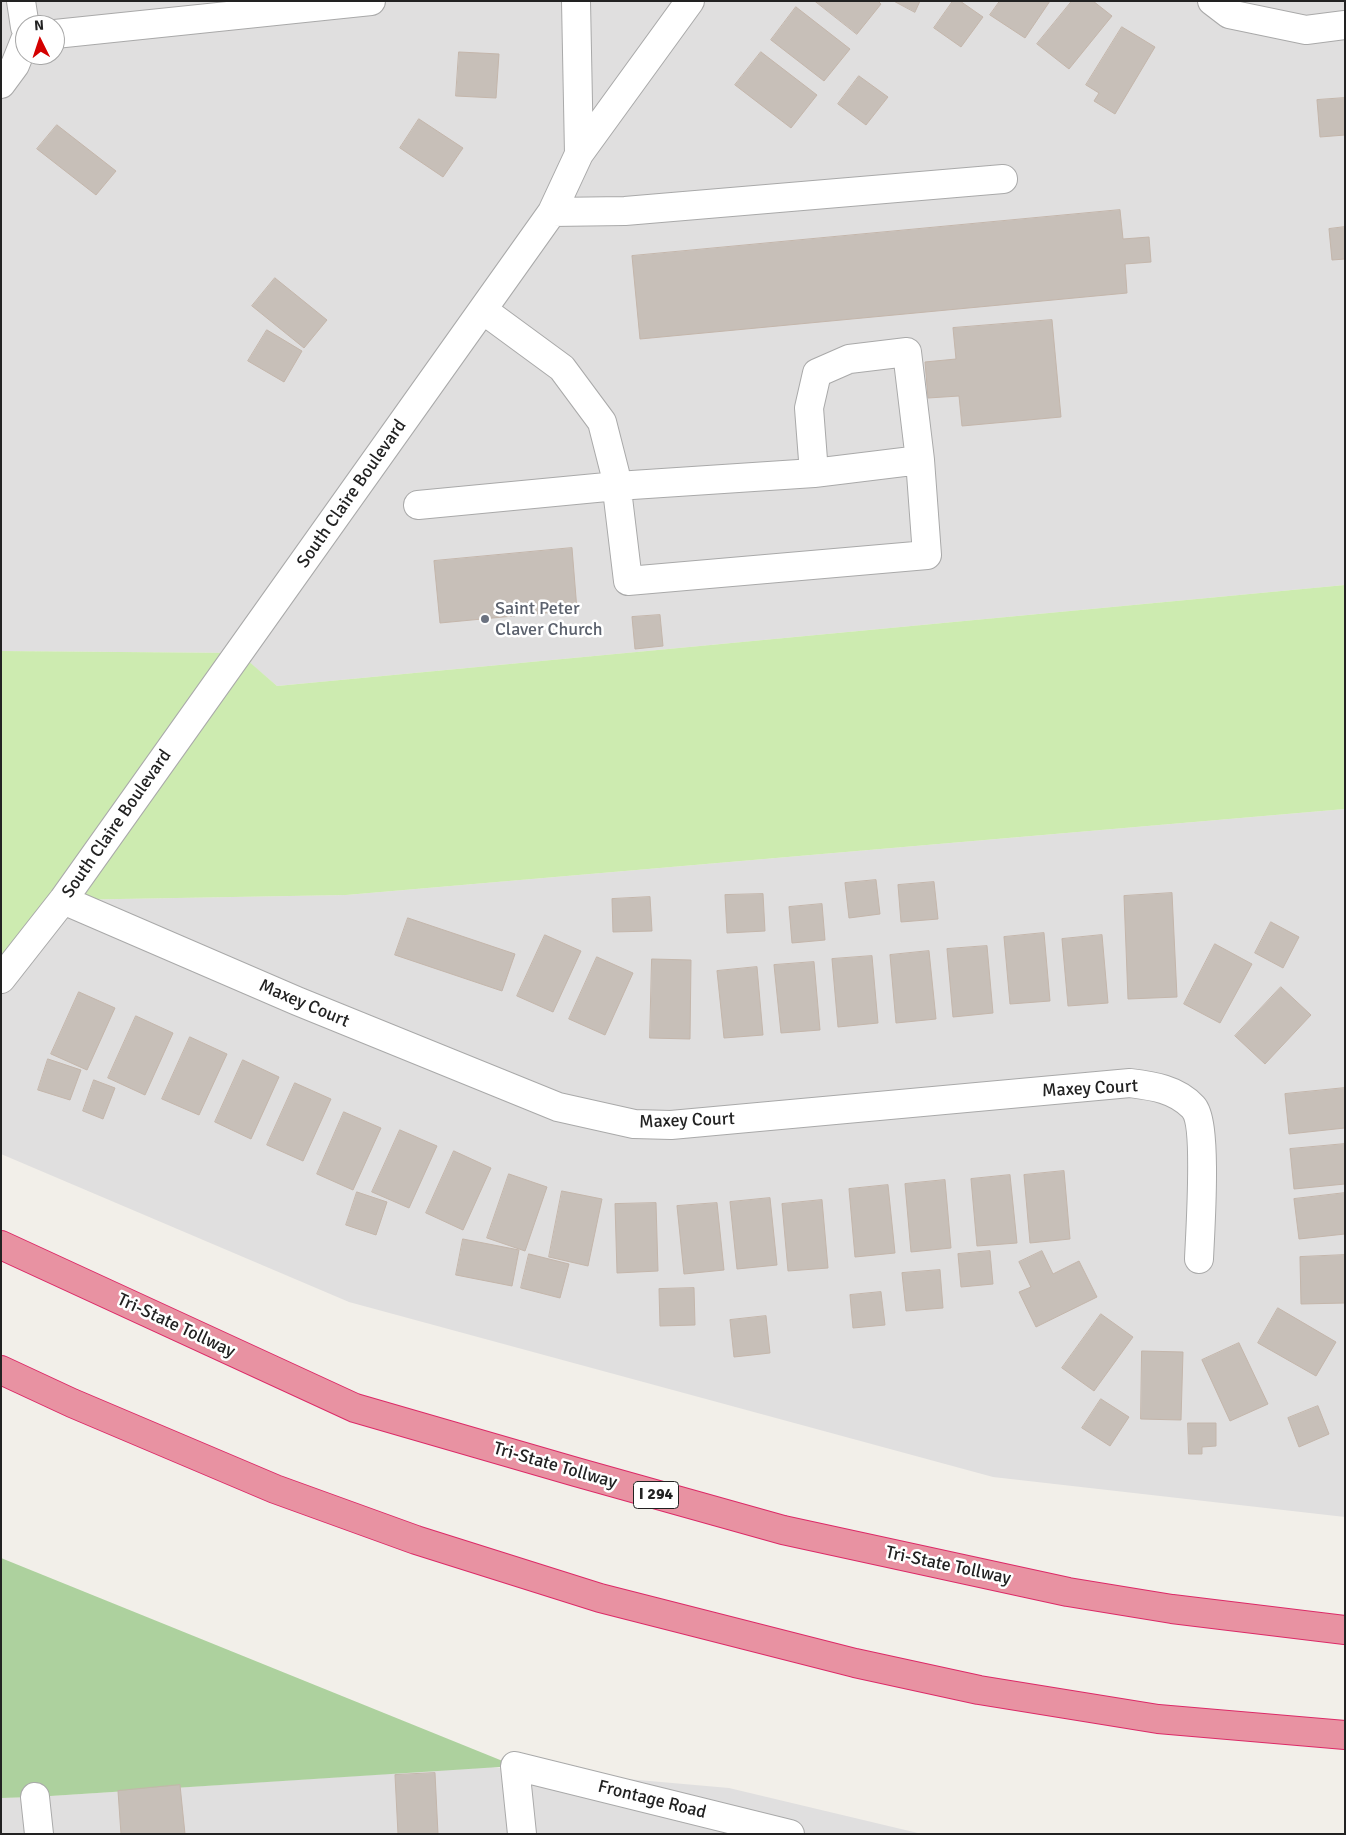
<!DOCTYPE html>
<html>
<head>
<meta charset="utf-8">
<style>
  body { margin:0 }
  #map { position:relative; width:1346px; height:1835px; overflow:hidden; background:#f2efe9; font-family:Signika,sans-serif }
  canvas { display:block }
  .frame { position:absolute; inset:0; border:2px solid #222; pointer-events:none }
  .north { position:absolute; left:15px; top:15px; width:50px; height:50px; box-sizing:border-box; background:#fff; border:1px solid #a7a7a7; border-radius:50%; rotate:356deg; font-size:14px; font-weight:700; line-height:20px; text-align:center; color:#222 }
  .north::after { content:''; display:block; margin:auto; width:18px; height:22px; background:#d40000; clip-path:polygon(50% 0,100% 100%,50% 72%,0 100%) }
</style>
</head>
<body>
<div id="map">
<canvas width="1346" height="1835"></canvas>
<div class="frame"></div>
<div class="north">N</div>
</div>
<script>
const g = document.querySelector('canvas').getContext('2d');
g.lineJoin = 'round';
function fillPath(path, color) { g.fillStyle = color; g.fill(path, 'evenodd'); }
function stroke(path, color, width, dash) { g.strokeStyle = color; g.lineWidth = width; g.lineCap = dash ? 'butt' : 'round'; g.setLineDash(dash || []); g.stroke(path); }
function label(font, color, halo, rows, align = 'center') {
  g.font = font + ' Signika,sans-serif'; g.lineWidth = 5; g.setLineDash([]); g.textBaseline = 'middle'; g.strokeStyle = halo; g.fillStyle = color; for (const [text, x, y, turn = 0] of rows) {
    g.save(); g.translate(x, y); g.rotate((+turn || 0) * Math.PI / 180); g.textAlign = isNaN(turn) ? turn : align; if (halo) g.strokeText(text, 0, 0); g.fillText(text, 0, 0); g.restore();
  }
}
fillPath(new Path2D(`
  M1,1H1345V585L277,686L238,653L1,651ZM25,25H55V55H25Z
  M1345,809V1517L993,1477L349,1302L1,1154V979L63,900L346,895Z
  M491,1767L729,1788L922,1834H1V1798L35,1797Z`), '#e0dfdf');
fillPath(new Path2D(`
  M1345,585V809L346,895L63,900L1,979V651L239,653L277,686Z`), '#cdebb0');
fillPath(new Path2D(`
  M1,1558L515,1766L35,1797L1,1798Z`), '#add19e');
const building = new Path2D(`
  M815,1H878L881,4L857,34Z
  M894,1H920L915,12Z
  M953,1H960L983,17L961,47L934,28Z
  M1000,1H1050L1025,38L990,15Z
  M1072,1H1093L1112,16L1069,69L1037,44Z
  M796,7L850,49L824,81L771,40Z
  M1122,27L1155,47L1115,114L1094,101L1099,93L1086,85Z
  M459,52L499,54L496,98L456,96Z
  M761,52L817,95L791,128L735,85Z
  M859,76L888,97L866,125L838,104Z
  M1345,98V135L1320,137L1317,100Z
  M419,119L463,148L443,177L400,148Z
  M57,125L116,171L96,195L37,149Z
  M1120,210L1123,239L1149,237L1151,262L1125,264L1127,293L640,339L632,256Z
  M1345,227V259L1332,260L1329,229Z
  M275,278L327,320L304,348L252,306Z
  M1052,320L1061,417L962,426L959,396L928,398L925,362L956,359L953,328Z
  M267,330L302,351L284,382L248,361Z
  M572,548L577,610L440,623L434,561Z
  M660,615L663,646L635,649L632,617Z
  M876,880L880,914L849,918L845,883Z
  M934,882L938,919L901,922L898,885Z
  M1172,893L1177,997L1128,999L1124,896Z
  M763,894L765,931L727,933L725,895Z
  M650,897L652,931L613,932L612,899Z
  M822,904L825,940L792,943L789,907Z
  M408,918L515,954L502,991L395,955Z
  M1271,922L1299,937L1283,968L1255,953Z
  M1044,933L1050,1001L1010,1004L1004,937Z
  M545,935L581,951L553,1012L517,996Z
  M1102,935L1108,1003L1068,1006L1062,939Z
  M1215,944L1252,964L1220,1023L1184,1004Z
  M987,946L993,1013L953,1017L947,949Z
  M929,951L936,1019L896,1023L890,955Z
  M872,956L878,1023L838,1027L832,959Z
  M597,957L633,973L605,1035L569,1019Z
  M652,959L691,960L690,1039L650,1038Z
  M814,962L820,1030L781,1033L774,965Z
  M757,967L763,1035L724,1038L717,971Z
  M1281,987L1311,1015L1265,1064L1235,1036Z
  M79,992L115,1008L87,1070L51,1054Z
  M136,1016L173,1033L145,1095L108,1078Z
  M190,1037L227,1054L199,1115L162,1099Z
  M48,1059L81,1070L70,1100L38,1090Z
  M243,1060L279,1077L251,1139L215,1122Z
  M94,1080L115,1088L103,1119L83,1111Z
  M295,1083L331,1099L303,1161L267,1145Z
  M1345,1088V1128L1289,1134L1285,1094Z
  M344,1112L381,1128L353,1190L317,1174Z
  M400,1130L437,1146L409,1208L372,1192Z
  M1345,1144V1184L1294,1189L1290,1149Z
  M454,1151L491,1168L463,1230L426,1213Z
  M1064,1171L1070,1239L1030,1243L1024,1175Z
  M509,1174L547,1187L525,1251L487,1238Z
  M1010,1175L1017,1243L977,1246L971,1179Z
  M945,1180L951,1248L911,1252L905,1184Z
  M888,1185L895,1253L855,1257L849,1189Z
  M562,1191L602,1199L588,1266L549,1257Z
  M357,1192L387,1202L376,1235L346,1225Z
  M1345,1193V1234L1299,1239L1294,1199Z
  M770,1198L777,1265L737,1269L730,1202Z
  M822,1200L828,1268L788,1271L782,1204Z
  M656,1203L658,1271L617,1273L615,1204Z
  M717,1203L724,1270L684,1274L677,1206Z
  M463,1239L519,1250L512,1286L456,1275Z
  M990,1251L993,1284L961,1287L958,1254Z
  M1042,1251L1053,1274L1079,1261L1097,1297L1036,1327L1019,1292L1031,1287L1019,1262Z
  M529,1254L569,1264L560,1298L521,1288Z
  M1345,1255V1303L1301,1304L1300,1257Z
  M940,1270L943,1308L906,1311L902,1273Z
  M694,1288L695,1325L660,1326L659,1289Z
  M881,1292L885,1325L853,1328L850,1295Z
  M1278,1308L1336,1342L1316,1376L1258,1343Z
  M1101,1314L1133,1337L1094,1391L1062,1368Z
  M766,1316L770,1353L734,1357L730,1320Z
  M1239,1343L1268,1404L1230,1421L1202,1360Z
  M1142,1351L1183,1352L1181,1420L1141,1419Z
  M1101,1399L1129,1417L1110,1446L1082,1428Z
  M1318,1406L1329,1434L1299,1447L1288,1418Z
  M1188,1423H1216V1446L1202,1447V1454H1189Z
  M435,1773L438,1834H398L395,1775Z
  M180,1785L185,1834H121L118,1791Z`);
fillPath(building, '#c7bfb8');
stroke(building, '#c4b6ab', 1);
const minor = new Path2D(`
  M21,1L25,27
  M576,1L579,154
  M1212,1L1229,14L1306,30L1345,25
  M55,34L371,1
  M1,84L15,65L25,40
  M552,212L625,211L1003,179
  M483,310L562,368L602,422L615,473L628,581L927,555L920,460L907,352L849,359L817,373L809,408L814,473
  M418,505L617,486L814,473L920,460
  M63,900L297,1001L558,1107L634,1124L671,1125L1130,1083C1153,1086 1176,1089 1193,1107C1208,1123 1200,1233 1199,1259
  M1,979L63,900L552,212L579,154L690,1
  M35,1797L39,1834
  M522,1834L515,1766L790,1834`);
const highway = new Path2D(`
  M1,1245L355,1408L576,1472L783,1530L1068,1592L1172,1609L1345,1630
  M1,1370L72,1403L275,1489L416,1540L600,1598L855,1663L979,1690L1158,1719L1345,1735`);
stroke(minor, '#a9a9a9', 30);
stroke(highway, '#dc2a67', 30);
stroke(minor, '#fff', 28);
stroke(highway, '#e892a2', 28);
for (const [x, y, r, color] of [
  [485,619,5,"#6b7280"]
]) { const dot = new Path2D(); dot.arc(x, y, r, 0, 2 * Math.PI); g.fillStyle = color; g.fill(dot); stroke(dot, '#fff', 2); }
for (const [x, y, w] of [
  [656,1495,45]
]) { const box = new Path2D(); box.roundRect(x - w / 2, y - 13.5, w, 27, 4); g.fillStyle = '#fff'; g.fill(box); stroke(box, '#222', 1); }
label('bold 16px', '#222', null, [
  ["I 294",656,1495]
]);
label('18px', '#222', '#fff', [
  ["South Claire Boulevard",352,494,-55],
  ["South Claire Boulevard",117,824,-55],
  ["Maxey Court",304,1004,23],
  ["Maxey Court",1090,1089,-3],
  ["Maxey Court",687,1121,-2],
  ["Tri-State Tollway",176,1326,25],
  ["Tri-State Tollway",555,1466,16],
  ["Tri-State Tollway",948,1566,12],
  ["Frontage Road",652,1800,14]
]);
label('18px', '#5b616d', '#fff', [
  ["Saint Peter",495,609],
  ["Claver Church",495,630]
], 'left');
</script>
</body>
</html>
